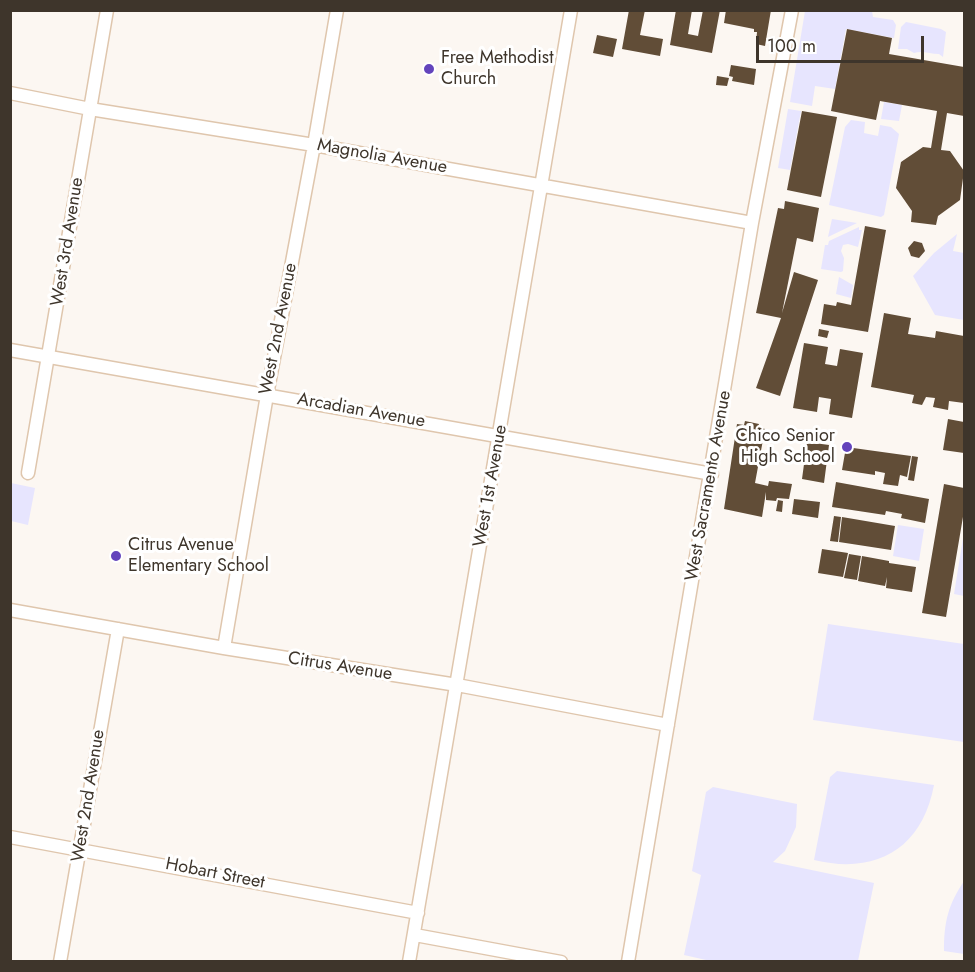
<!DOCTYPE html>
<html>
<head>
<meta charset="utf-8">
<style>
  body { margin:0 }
  #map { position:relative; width:975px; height:972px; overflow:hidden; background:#fcf7f2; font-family:Jost,sans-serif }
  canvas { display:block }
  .frame { position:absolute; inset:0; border:12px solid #3e352b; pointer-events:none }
  .scale { position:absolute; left:756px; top:36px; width:168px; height:27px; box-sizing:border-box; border:3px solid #3e352b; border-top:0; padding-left:8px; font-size:18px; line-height:21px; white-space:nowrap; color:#3e352b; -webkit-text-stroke:4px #fff; paint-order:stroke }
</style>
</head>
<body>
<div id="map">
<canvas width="975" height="972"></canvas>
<div class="frame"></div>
<div class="scale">100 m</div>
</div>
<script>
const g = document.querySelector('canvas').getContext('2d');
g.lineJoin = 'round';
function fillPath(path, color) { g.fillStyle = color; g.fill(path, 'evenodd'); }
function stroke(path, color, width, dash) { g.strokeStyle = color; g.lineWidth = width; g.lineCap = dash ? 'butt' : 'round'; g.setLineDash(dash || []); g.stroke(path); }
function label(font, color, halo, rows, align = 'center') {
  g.font = font + ' Jost,sans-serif'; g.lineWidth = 6; g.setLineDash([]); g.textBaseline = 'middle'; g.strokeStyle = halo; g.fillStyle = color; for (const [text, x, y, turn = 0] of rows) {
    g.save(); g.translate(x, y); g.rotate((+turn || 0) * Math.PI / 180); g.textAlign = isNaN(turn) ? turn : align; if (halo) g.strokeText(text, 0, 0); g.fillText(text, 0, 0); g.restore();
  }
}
fillPath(new Path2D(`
  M805,11H872L873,17L893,20L896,25L894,38L846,29L835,89L815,86L812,106L790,102Z
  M906,22L941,29L946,32L943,57L939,54C930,54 922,50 914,53L907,49H898L901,27Z
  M884,102L902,105L899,121L881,119Z
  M788,109L801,111L790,170L778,168Z
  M851,120L865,122L864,133L878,136L880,125L891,127L899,134L884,215L881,217L829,205L845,127Z
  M832,219L857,223L828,237Z
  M859,227V230H862L858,247L848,244L843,245L841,251L844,258L843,271L841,272L821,269L825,245H828L829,241Z
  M957,234L953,251L964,253V320L935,315L913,276L934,253Z
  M839,277L853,285L851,298L836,294Z
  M11,483L35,488L28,525L11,521Z
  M898,525L924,529L919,561L893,556Z
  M964,532V596L954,594Z
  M828,624L964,644V742L813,720Z
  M837,771L934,785C922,849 876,875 814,860L830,777Z
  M713,787L797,804L796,827L785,851L773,862L874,883L858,961L715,962L684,955L701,875L692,871L706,792Z
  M964,881V954L944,951C944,922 948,905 964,881Z`), '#e7e5fe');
fillPath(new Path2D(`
  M629,10H645L640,35L663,39L660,56L622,49Z
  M676,10H692L688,34L698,36L703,10H720L712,53L670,45Z
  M726,10H771L765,46L756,44L757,32H754V29L724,23Z
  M847,29L892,38L889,54L964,67V116L947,113L941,150L950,151L964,171L960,200L938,216L936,225L911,222L912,211L896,188L901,162L923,147L931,148L937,111L880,101L876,120L831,111Z
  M597,35L617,39L613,57L593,53Z
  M731,65L756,69L754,85L732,81L733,77L729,76Z
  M717,76L729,78L727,86L716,85Z
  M802,111L837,117L821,197L787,190Z
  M785,201L819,208L813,242L797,238L782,313L794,272L818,280L780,396L756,388L781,318L756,313L778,208L784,209Z
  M865,226L886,230L868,332L821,324L824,304L836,306L837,302L851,305Z
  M914,241L922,243L925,251L919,258L911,256L908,248Z
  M884,313L911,318L908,334L935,338L936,331L964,336V403L949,401L948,410L933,407L935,398L926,397L922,405L912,403L914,395L871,387Z
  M819,329L829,331L827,338L818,336Z
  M804,343L828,347L825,364L837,366L840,349L863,353L852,418L829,414L831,399L819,397L817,412L793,408Z
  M948,419L964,422V453L943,450Z
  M745,421L759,424L758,427L765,429L755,483L768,486L769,481L792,484L789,499L777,498L776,501L766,500V492L762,517L724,509L737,424L744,425Z
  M807,442L829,445L824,483L802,479Z
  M846,447L911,456L907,477L900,475L898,486L883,484L885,473L875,471V475L842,470Z
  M912,456L918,457L914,481L908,480Z
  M836,482L929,499L925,523L901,518L902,514L886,511L885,515L832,507Z
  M944,484L964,488V511L946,617L922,613Z
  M794,499L820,502L818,518L792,514Z
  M778,500L783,501L782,512L776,511Z
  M834,516L841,517L838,542L830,541Z
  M842,517L895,526L891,550L839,542Z
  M822,549L848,553L843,577L818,573Z
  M849,554L861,556L857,580L844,578Z
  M862,556L889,561V563L916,567L912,592L886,588L887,577L885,586L858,581Z`), '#614d37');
const minor = new Path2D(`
  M10,93L90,109L314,145L752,223
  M10,350L712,474
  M28,473L107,10
  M10,610L224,648L457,685L668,725
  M224,648L267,395L314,145L337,10
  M10,837L418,913
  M415,935L561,962
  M60,962L118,629
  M409,962L571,10
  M628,962L752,223L792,10`);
stroke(minor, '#dfc6ad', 15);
stroke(minor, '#fff', 12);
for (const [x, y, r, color] of [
  [429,69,6,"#6344bc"],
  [847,447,6,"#6344bc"],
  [116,556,6,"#6344bc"]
]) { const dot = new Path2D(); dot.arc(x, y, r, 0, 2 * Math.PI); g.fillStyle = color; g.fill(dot); stroke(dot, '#fff', 2); }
label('18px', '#3e352b', '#fff', [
  ["Free Methodist",441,59],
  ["Church",441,80],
  ["Chico Senior",835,437,"right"],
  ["High School",835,458,"right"],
  ["Citrus Avenue",128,546],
  ["Elementary School",128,567]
], 'left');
label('18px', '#3e352b', '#fff', [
  ["Magnolia Avenue",382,157,10],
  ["West 3rd Avenue",68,242,-81],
  ["West 2nd Avenue",279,329,-79],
  ["Arcadian Avenue",361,411,10],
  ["West 1st Avenue",491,486,-80],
  ["West Sacramento Avenue",709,486,-80],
  ["Citrus Avenue",340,667,9],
  ["West 2nd Avenue",89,796,-81],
  ["Hobart Street",215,874,11]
]);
</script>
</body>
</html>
